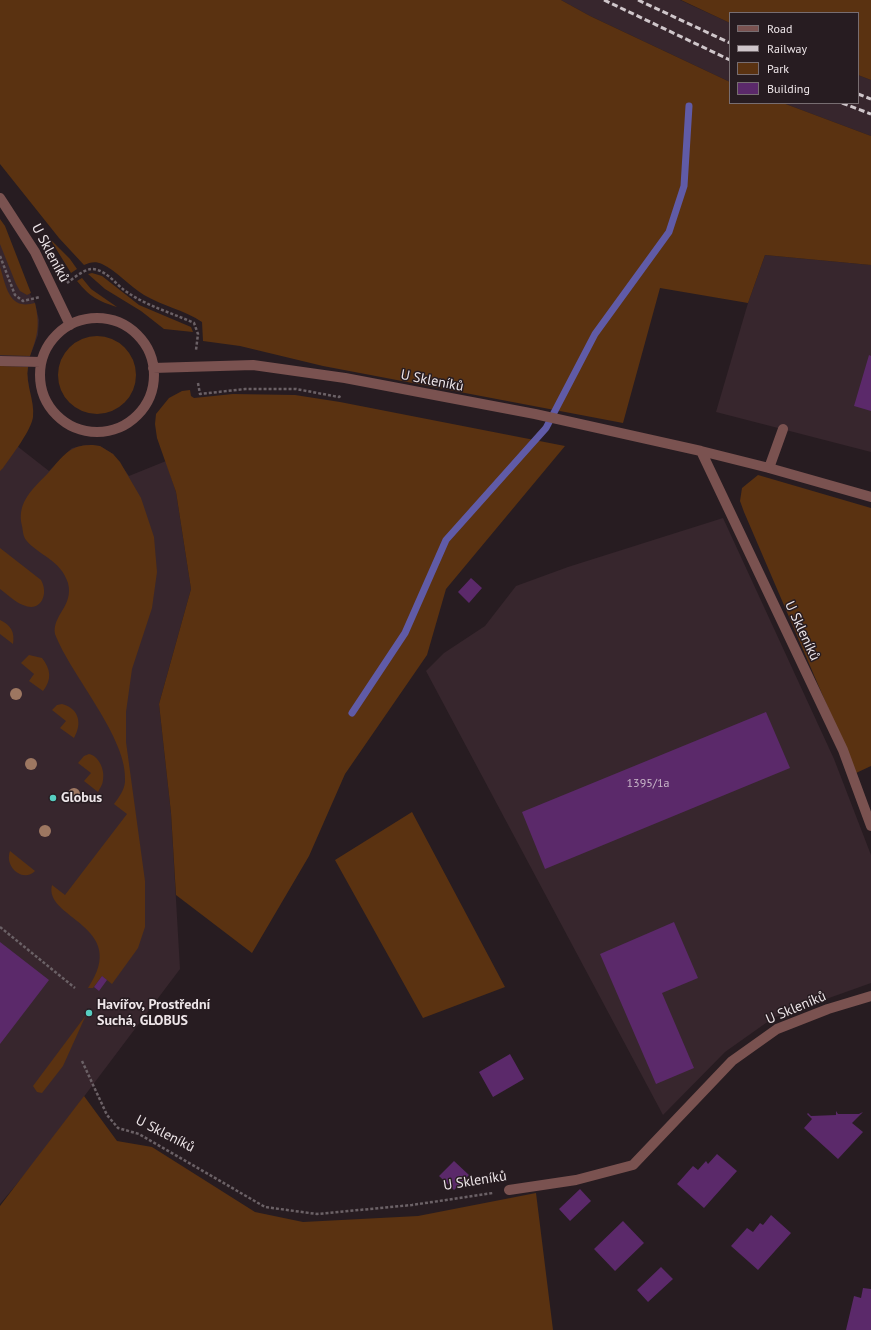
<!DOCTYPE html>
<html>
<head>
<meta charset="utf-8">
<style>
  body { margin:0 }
  #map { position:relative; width:871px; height:1330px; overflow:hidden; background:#271c21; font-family:"PT Sans",sans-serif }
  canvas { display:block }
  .legend { position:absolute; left:729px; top:12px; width:130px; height:92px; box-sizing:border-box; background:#271c21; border:1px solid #776d71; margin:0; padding:5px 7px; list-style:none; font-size:12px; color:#eee6e9 }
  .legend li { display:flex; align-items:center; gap:8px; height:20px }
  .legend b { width:20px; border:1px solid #776d71 }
</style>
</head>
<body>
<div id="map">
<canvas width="871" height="1330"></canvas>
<ul class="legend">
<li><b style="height:5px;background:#7a5250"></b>Road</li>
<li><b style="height:5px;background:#cfc6ca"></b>Railway</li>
<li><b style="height:11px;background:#5a3211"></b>Park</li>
<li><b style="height:11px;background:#5b296a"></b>Building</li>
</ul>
</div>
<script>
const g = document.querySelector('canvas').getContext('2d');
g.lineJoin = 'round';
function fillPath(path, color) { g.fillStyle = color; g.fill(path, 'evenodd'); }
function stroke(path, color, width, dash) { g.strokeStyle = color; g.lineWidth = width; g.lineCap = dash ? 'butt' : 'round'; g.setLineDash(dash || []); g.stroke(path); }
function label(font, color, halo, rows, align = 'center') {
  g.font = font + ' "PT Sans",sans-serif'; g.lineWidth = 3; g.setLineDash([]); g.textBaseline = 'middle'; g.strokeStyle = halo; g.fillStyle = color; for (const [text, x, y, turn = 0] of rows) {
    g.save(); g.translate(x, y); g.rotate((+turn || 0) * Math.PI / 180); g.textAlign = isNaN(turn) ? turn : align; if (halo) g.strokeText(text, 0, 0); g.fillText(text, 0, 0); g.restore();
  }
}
fillPath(new Path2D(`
  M561,0H680L730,23V82L590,16Z
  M858,75L871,80V136L783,103H858Z
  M0,241L35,303L39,320L38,335L30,356L27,373L33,417L27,431L17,446L49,471L72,448L86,445L100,446L113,454L129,476L166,461L176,492L191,589L159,704L171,813L180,969L31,1167L0,1204Z
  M765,255L871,265V452L716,412L748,303Z
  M723,518L834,759L871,855V983L773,1018L725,1052L663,1115L426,671L444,653L485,626L516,586L568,567Z`), '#37262d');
fillPath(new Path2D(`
  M0,0H561L590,16L730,82V103H783L871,136V265L765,255L748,303L660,288L623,423L323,366L240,346L203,341L202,322C184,310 163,306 144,295C129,286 117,271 102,264C96,261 90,262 84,265L59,238L0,164Z
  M681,0H871V80L858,75V13H730V23Z
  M0,219L5,226L31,293L27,295L20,291L16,284L0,244Z
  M50,239L70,259L77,269L71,273Z
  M0,267C4,278 7,302 22,304C25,305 31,304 35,303C40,325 38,335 30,356L0,355Z
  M92,273L102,276L139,305L191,327L193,332L164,329L141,311L105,289L88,274Z
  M82,278L91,289L117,307C98,301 90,297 77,281Z
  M58 375a39 39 0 1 1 78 0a39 39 0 1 1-78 0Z
  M0,366L28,367C25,384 35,400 33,417C31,431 12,455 3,468L0,471Z
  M190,390L191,396L194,398L233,394L295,395L340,402L565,446L446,589L427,655L345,774L309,856L252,953L176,895L171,813L159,704L191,589L176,492L157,438L155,424L156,414L169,398L182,391Z
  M93,445L100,446L113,454L120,462L141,498L154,537L157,572L152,608L132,669L126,712V742L145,881V927L138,948L112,984L102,976L93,988H88C131,925 43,919 52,885L65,895L127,814L114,804C119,797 124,791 125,782C129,739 71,676 55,634C52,615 74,606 68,583C61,560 38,555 26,540C23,536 23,531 22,526C16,502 34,488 49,472C63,456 70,444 93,445Z
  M758,475L871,508V766L856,773L744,512L740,501L742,488Z
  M0,548L41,580C49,594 41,613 23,605C15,602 7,594 0,589Z
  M0,620C11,625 15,632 13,644L0,634Z
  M29,655L42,658C51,670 52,679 43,691L29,681L34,674L21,663Z
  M62,704C80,709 82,724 74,738L60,728L66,721L52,710L57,705Z
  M89,754C99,756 105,770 103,780C103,784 100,788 98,792L84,781L91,773L78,763L84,756Z
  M412,812L505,987L423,1018L335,860Z
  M10,851L35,871C23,883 4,867 10,851Z
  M86,1015L63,1066L42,1093L37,1092L33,1086Z
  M84,1096L117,1141L152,1147L255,1212L303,1222L418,1216L536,1193L553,1330H0V1206Z`), '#5a3211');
stroke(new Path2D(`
  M352,713L405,633L446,540L546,428L595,334L669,232L684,186L689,106`), '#605ba7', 7);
fillPath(new Path2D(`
  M869,355L871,356V411L854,406Z
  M471,578L482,588L469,603L458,592Z
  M766,712L790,768L545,869L522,812Z
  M674,922L698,978L662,993L694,1068L656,1084L600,954Z
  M0,942L49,980L0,1044Z
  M102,976L107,980L99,991L94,987Z
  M510,1054L524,1079L493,1097L479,1072Z
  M836,1111L838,1114H859L863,1112L852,1123L863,1132L838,1159L804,1128L812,1119L807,1114L808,1113L811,1116L836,1115Z
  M717,1154L737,1171L704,1208L677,1184L693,1166L698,1170L706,1161L708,1164Z
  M454,1161L469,1175L454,1190L439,1176Z
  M580,1189L591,1201L570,1221L559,1209Z
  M771,1215L791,1233L758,1270L731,1246L747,1228L753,1232L760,1223L763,1225Z
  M623,1221L644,1243L615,1271L594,1249Z
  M661,1267L673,1279L648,1302L637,1290Z
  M863,1288L871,1289V1330H846L854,1296L861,1298Z`), '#5b296a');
stroke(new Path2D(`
  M0,256L15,295L23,301L40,297
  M67,283C74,278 83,270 91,269C105,269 115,283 124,290C146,306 170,312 194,323L198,334L196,350
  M198,383L200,394L245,389H296L339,397L342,395
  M0,927L75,988
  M82,1061L107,1115L118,1128L139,1134L265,1207L317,1214L412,1205L493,1193`), '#6b6166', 2.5, [3, 2]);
stroke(new Path2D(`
  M0,198L35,252L70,325
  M40 375a57 57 0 1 1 114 0a57 57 0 1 1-114 0Z
  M0,361L41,362
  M153,368L253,365L345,378L535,414L701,451L769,468L871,497
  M701,451L843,750L871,826
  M769,468L783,429
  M509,1190L576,1180L633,1165L732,1061L777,1029L828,1009L871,996`), '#7a5250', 10);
stroke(new Path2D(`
  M604,0L730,60
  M638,0L730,43
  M858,94L871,99
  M842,103L871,114`), '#cfc6ca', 3, [6, 3]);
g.fillStyle = '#9d7761';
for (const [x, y] of [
  [16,694],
  [31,764],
  [74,794],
  [45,831]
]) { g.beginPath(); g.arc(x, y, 6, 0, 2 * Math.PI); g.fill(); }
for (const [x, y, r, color] of [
  [53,798,4,"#57cec1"],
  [89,1013,4,"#57cec1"]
]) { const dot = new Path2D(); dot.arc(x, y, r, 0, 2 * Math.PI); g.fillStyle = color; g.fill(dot); stroke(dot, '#271c21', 1.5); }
label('12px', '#c9b7c9', null, [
  ["1395/1a",648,784]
]);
label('14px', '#eee6e9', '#271c21', [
  ["U Skleníků",50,253,62],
  ["U Skleníků",432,381,11],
  ["U Skleníků",802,631,65],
  ["U Skleníků",796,1008,-23],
  ["U Skleníků",165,1134,27],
  ["U Skleníků",475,1181,-9]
]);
label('bold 14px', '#eee6e9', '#271c21', [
  ["Globus",61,798],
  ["Havířov, Prostřední",97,1005],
  ["Suchá, GLOBUS",97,1021]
], 'left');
</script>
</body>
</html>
